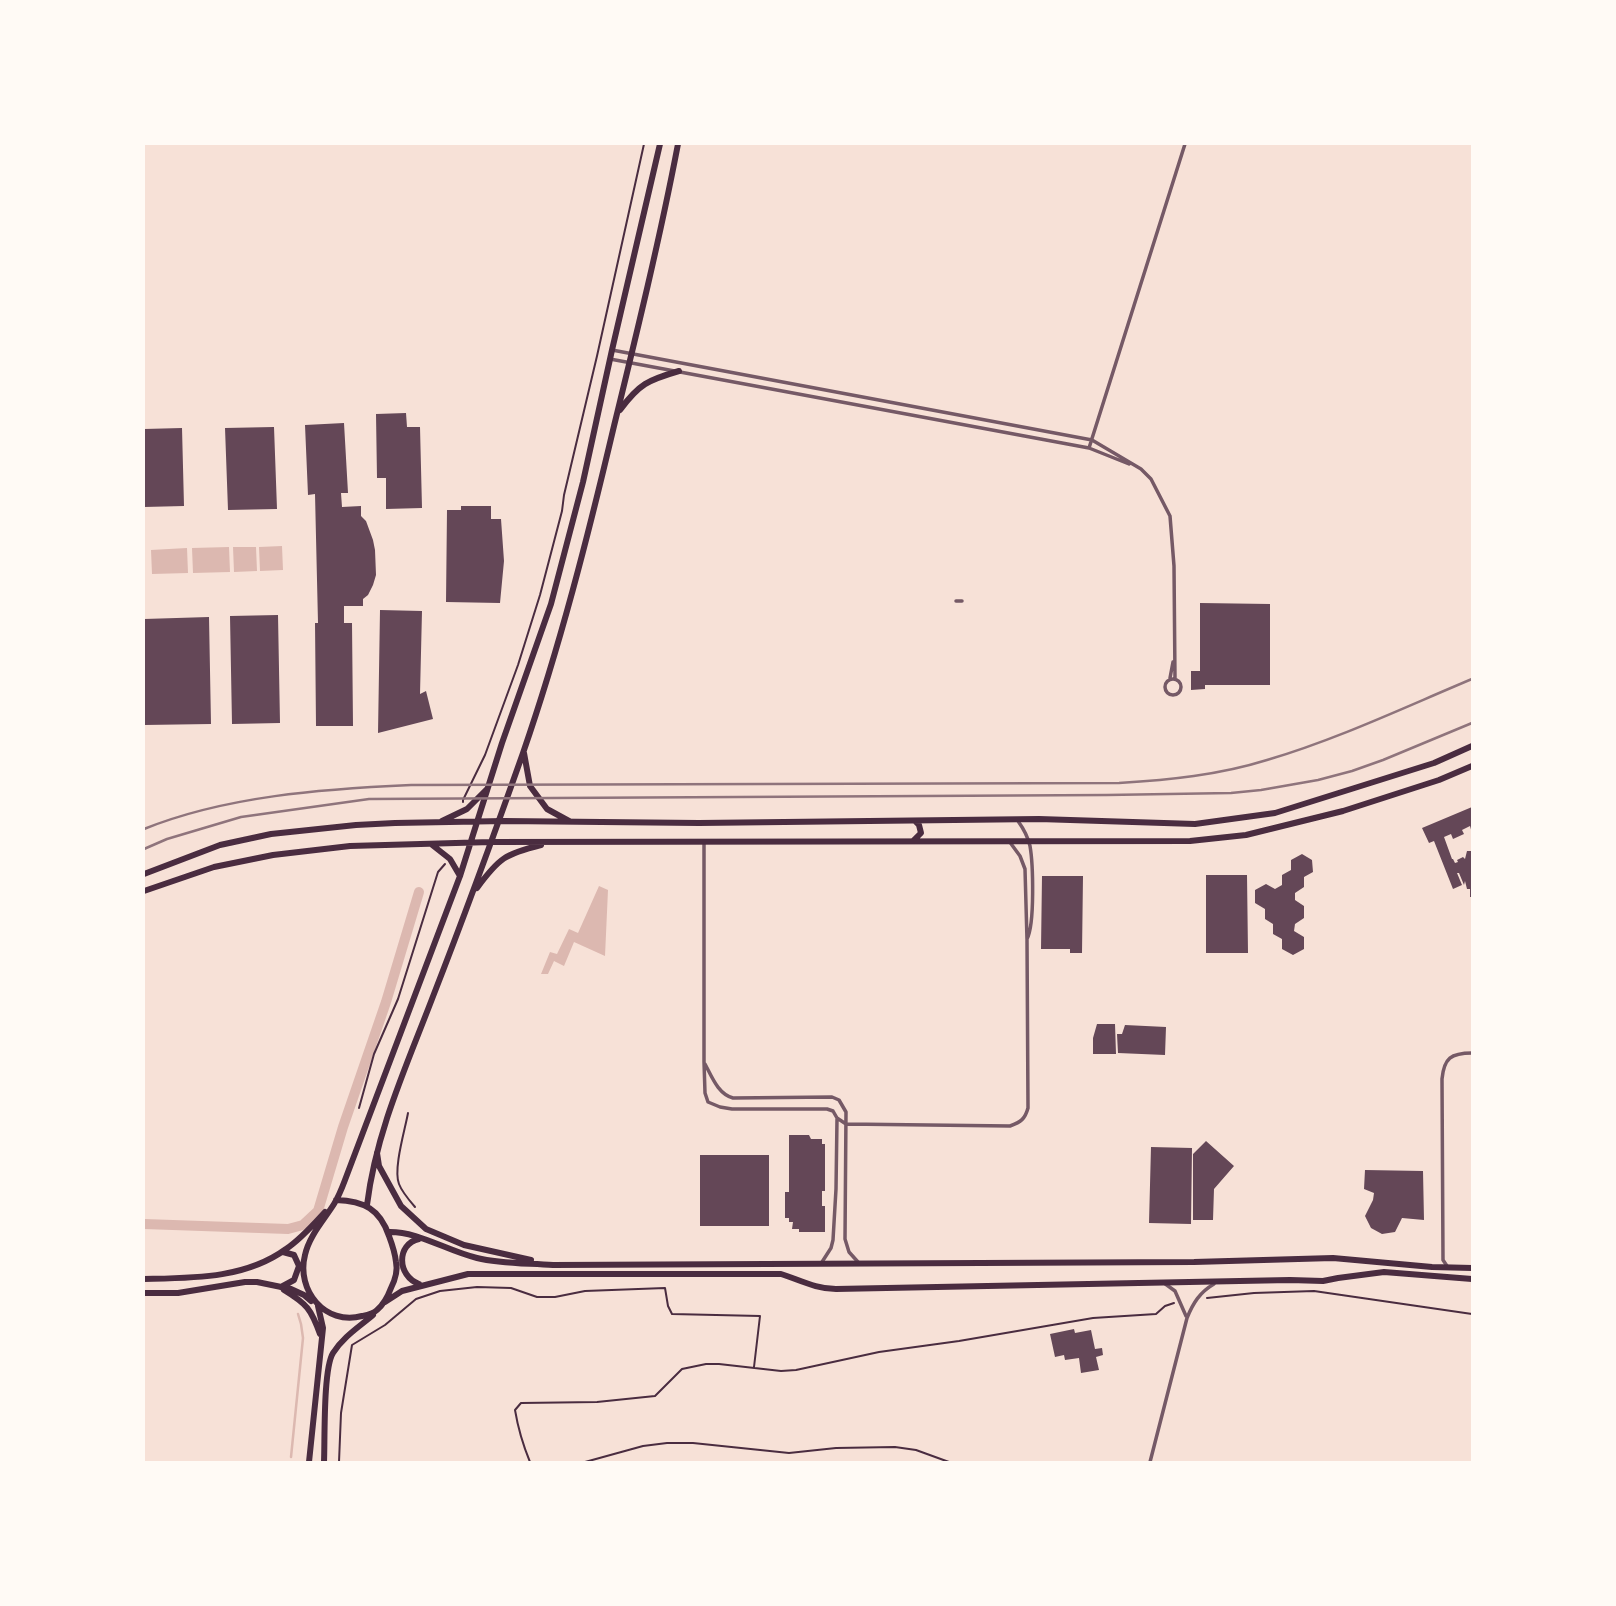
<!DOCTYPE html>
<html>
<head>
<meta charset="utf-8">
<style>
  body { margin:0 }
  #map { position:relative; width:1616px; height:1606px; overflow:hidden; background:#f7e1d7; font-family:"DejaVu Sans",sans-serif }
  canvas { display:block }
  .frame { position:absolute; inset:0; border:145px solid #fffaf5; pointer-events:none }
</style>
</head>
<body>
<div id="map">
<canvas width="1616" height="1606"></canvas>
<div class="frame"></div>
</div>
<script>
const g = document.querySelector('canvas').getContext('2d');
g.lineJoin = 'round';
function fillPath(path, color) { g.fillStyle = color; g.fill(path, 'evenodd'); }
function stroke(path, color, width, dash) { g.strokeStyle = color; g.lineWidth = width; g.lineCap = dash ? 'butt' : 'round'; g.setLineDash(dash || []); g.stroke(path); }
fillPath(new Path2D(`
  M282,546L283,570L260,571L259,547Z
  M229,547L230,572L193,573L192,548Z
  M233,547H256L257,571L234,572Z
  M187,548L188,573L152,574L151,550Z
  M599,886L608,890L605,956L574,942L564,966L554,961L548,974H541L550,952L557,954L569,929L578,933Z`), '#dcb8b0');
stroke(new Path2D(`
  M249,1227L254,1230
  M291,1457L303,1338L301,1324L298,1314`), '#dcb8b0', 2.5);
stroke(new Path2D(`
  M144,1224L288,1229L303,1225L318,1211L343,1127L386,1002L419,892`), '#dcb8b0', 10);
fillPath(new Path2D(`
  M406,413L407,427H420L422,508L386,509V478H377L376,414Z
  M344,423L348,493H341L342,507L361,506V516L366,521L373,540L375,550L376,575L373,585L368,595L363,599V606H344V623H352L353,726H316L315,623H318L315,494L308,495L305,425Z
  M274,427L277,509L228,510L225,428Z
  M182,428L184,506L144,507V429Z
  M461,506H491V519H501L504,561L500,603L446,602L447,510H461Z
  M1200,603L1270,604V685H1205V689L1191,690V671H1200Z
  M380,610L422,611L420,694L426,691L433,719L378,733Z
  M278,615L280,723L232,724L230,616Z
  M209,617L211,724L144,725V619Z
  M1472,807V833L1470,826L1462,830L1464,834L1453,839L1451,834L1444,837L1452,859H1453L1455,863L1458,862L1457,860L1463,857L1465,859L1467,851H1472V897H1470V889H1467L1465,881L1464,885L1459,873H1457L1462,885L1453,889L1434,841L1429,843L1422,828Z
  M1302,854L1312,860L1313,872L1304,877V887L1295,893V900L1304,906V918L1295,924L1294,931L1304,937V949L1293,955L1282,949V939L1273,934V924L1265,919V909L1255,903V890L1266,884L1275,889L1282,885V875L1291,870V860Z
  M1206,875H1247L1248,953H1206Z
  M1042,876H1083L1082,953H1070V949H1041Z
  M1097,1024H1115L1116,1054H1093V1038Z
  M1125,1025L1166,1027L1165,1055L1118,1053L1117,1034H1122Z
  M789,1135H809L811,1139H822V1144H825V1191H822V1206H825V1232H799V1229H792L793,1222H789V1218H785V1192H789Z
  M1206,1141L1234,1166L1214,1189L1213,1220H1193V1154Z
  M1151,1147L1192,1148L1191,1224L1149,1223Z
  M700,1155H769V1226H700Z
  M1365,1170L1423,1171L1424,1220L1402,1218L1395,1232L1382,1234L1371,1228L1365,1216L1373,1200L1374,1193L1364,1189Z
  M1074,1329L1075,1333L1091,1330L1095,1349L1102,1348L1103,1355L1096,1357L1099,1370L1081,1373L1079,1358L1065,1360L1064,1355L1055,1357L1050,1334Z`), '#644757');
stroke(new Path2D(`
  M463,802V800L485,755L518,665L540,595L562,511L564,495L597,356L644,144
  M359,1108L374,1054L398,999L438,872L445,864
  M408,1113C405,1130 393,1169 399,1184C402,1192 409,1200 415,1207
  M1207,1298L1254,1293L1314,1291L1472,1314
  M339,1462L341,1413L352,1345L385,1325L416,1299L440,1291L477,1287L511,1288L537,1297H555L585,1291L665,1288L668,1306L672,1314L760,1316L754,1367
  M530,1462C523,1445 518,1428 515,1410L521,1403L597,1402L655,1396L682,1369L706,1364H719L781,1371L796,1370L879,1352L959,1341L1093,1318L1156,1314L1165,1306L1174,1303
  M585,1462L643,1446L667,1443H693L789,1453L836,1448L895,1447L916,1450L949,1462`), '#4a2c40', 2);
stroke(new Path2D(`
  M612,350L1092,440L1141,469L1151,479L1170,516L1174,566L1175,679
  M610,359L1089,448L1129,464
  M1089,448L1185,144
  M956,601H962
  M1170,678L1173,662
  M1165 687a8 8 0 1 1 16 0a8 8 0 1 1-16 0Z
  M1018,821C1023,828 1028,837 1030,846C1033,863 1035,924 1027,939
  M704,842V1062L705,1093L708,1102L720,1107L732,1109H827L833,1111L837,1118L846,1124L1010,1126C1021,1122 1025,1119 1028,1108L1027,940L1025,869L1020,856L1009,841
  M705,1064C712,1077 718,1094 733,1098L832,1097L839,1100L846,1112L845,1239L849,1252L858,1262
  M822,1262L831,1248L833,1240L836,1189L837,1119
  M1447,1266L1443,1260L1442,1079C1444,1058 1451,1053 1472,1053
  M1164,1283L1175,1291L1186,1316
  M1150,1462L1187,1318C1193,1303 1200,1292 1214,1284`), '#755966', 3.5);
stroke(new Path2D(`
  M620,410C639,384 648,380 679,371
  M524,753L530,786L547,809L569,821
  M442,821L467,809L487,789
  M914,840L921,833L919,825L915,821
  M431,844L450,859L460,876
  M144,874L220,845L271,834L356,825L395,823L504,821L699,823L1039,819L1195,824L1275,813L1434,763L1472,746
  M477,888C499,858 505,854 541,845
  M144,891L214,867L273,855L350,846L491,842L1190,841L1246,835L1343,811L1439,780L1472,766
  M377,1153L379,1166L401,1206L426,1229L464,1245L531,1260
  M336,1200C364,1201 380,1209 389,1236C392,1244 395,1253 396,1262C398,1271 395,1280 391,1288C388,1296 383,1305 377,1310C373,1314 367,1315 362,1316C325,1326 296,1290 305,1255C309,1236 324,1220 334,1204C339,1196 342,1188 345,1180L460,876L502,743L551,604L583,482L612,350L660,144
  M367,1205C376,1132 406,1067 432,999C464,917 494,835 523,753C560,646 588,536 614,426C637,332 660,238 678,144
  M388,1232C418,1231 447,1251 477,1258C501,1264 528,1263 553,1265L1194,1262L1333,1258L1432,1267L1472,1268
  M419,1239C396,1244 397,1276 419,1284
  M144,1279C192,1278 245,1279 286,1249C301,1239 313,1225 325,1212
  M281,1287L294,1280L299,1266L294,1255L283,1252
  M284,1290C307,1304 311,1309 320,1334
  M144,1293H178L245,1282H257L291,1289L304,1295L311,1301
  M385,1302L402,1291L468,1274H781C800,1280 816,1289 836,1289L1290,1280L1323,1281L1338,1278L1384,1272L1472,1279
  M309,1462L323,1328L318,1306
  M324,1462C325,1440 323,1369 333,1353C343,1337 359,1327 373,1315`), '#4a2c40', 6);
stroke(new Path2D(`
  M144,829C226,796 322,789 411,785L1119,783C1169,780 1219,775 1267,760C1338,739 1405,707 1472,679
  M144,849L167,839L241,817L369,799L1107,795L1231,793L1261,790L1318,780L1352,771L1383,760L1472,723`), '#8f747c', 2.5);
</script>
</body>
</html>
